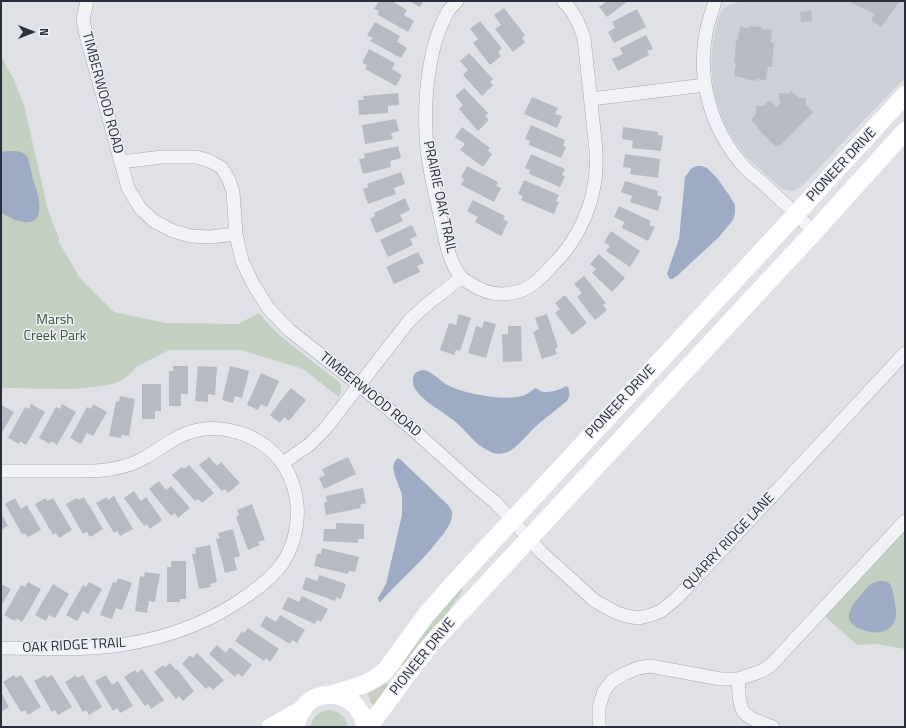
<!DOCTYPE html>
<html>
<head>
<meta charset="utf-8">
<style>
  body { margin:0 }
  #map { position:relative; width:906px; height:728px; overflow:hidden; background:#dfe1e7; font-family:"Titillium Web",sans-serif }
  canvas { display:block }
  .frame { position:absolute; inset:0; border:2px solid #292e3d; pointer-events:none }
  .north { position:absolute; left:12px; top:12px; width:40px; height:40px; -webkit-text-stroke:3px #eef0f5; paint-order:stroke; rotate:90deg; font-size:11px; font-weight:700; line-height:16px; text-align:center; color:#292e3d }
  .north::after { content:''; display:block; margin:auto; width:14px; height:18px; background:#292e3d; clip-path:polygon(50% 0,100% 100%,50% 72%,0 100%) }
</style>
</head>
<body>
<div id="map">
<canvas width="906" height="728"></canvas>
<div class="frame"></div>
<div class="north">N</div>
</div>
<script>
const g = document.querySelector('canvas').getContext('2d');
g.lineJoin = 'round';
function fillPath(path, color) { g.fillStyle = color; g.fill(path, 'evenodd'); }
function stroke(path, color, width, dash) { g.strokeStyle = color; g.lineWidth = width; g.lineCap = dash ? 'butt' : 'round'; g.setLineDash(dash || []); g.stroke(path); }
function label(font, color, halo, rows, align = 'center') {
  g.font = font + ' "Titillium Web",sans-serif'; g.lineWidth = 3; g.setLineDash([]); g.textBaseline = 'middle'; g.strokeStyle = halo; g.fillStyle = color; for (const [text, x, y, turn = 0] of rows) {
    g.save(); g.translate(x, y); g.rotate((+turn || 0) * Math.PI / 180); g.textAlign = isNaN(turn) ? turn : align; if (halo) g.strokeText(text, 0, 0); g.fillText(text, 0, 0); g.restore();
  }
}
fillPath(new Path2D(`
  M741,1H905V78L865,119L802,186L793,191L787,190L781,188L754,164L745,155L734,140L725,125L715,98L713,85L711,63L713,41L716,28L720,14L723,9L728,6Z`), '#cdd0d9');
fillPath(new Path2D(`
  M1,56L14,80L24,105L47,206L52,221L59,238V242L80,278L114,312L166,323L238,324L259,313L271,327L284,339L339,382C342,387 342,391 339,397L303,369L241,350H169L136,367L132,372L124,379L113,384L101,386L73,389L1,388Z
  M905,521V649L876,644L857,645L820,612Z
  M460,587L463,590L445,617L404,666L400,663L405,655Z
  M386,683L388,685L374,706L371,703L368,693L380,687Z
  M329,710C340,711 346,717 348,727H311C312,717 319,711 329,710Z`), '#c3d0c1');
fillPath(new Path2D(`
  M7,151C15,151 24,150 28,158C30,165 31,172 33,179C37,191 49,225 24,222C17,221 7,217 1,212V152Z
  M696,166H701L707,168L717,178L729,195L735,205V213L733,220L719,237L678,275L672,279H670L667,274L679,239L685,177L691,169Z
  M424,370C433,372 441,382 449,386C467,394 503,401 522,396C527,395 531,391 535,388C537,388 538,390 540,391C547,394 560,390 566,386L568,387C570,393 570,396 567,401C556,410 545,418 534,428C528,434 515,450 507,452C500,455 493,454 487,450C475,444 468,433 458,424C447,413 409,396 413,378C414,372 418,371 424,370Z
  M398,458L401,460L448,505C451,509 453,512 452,516C451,524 445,532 440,538C422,562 400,580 380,602H379L378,598L386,584L402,515V494L395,476L393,467L395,461Z
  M880,581C882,581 886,581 889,583C892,586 893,592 894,597C895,603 896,609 896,615C895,631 879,635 866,631C841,624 847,610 861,595C866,588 871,582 880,581Z`), '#9dabc4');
fillPath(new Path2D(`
  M379,1H392L407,10L404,15L414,21L408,32L378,15L379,11L374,9Z
  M409,1H424L420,7Z
  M607,1H628L607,17L599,7Z
  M848,1H900L881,27L871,20L875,14Z
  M504,8L525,35L522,38L525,42L513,52L495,29L501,25L494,15Z
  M637,9L646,27L614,43L608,32L615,28L612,22Z
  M811,11L812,21L801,22L800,12Z
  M480,21L501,47V49L498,52L501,56L490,65L473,43L478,39L470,29Z
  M375,22L400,36L397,42L407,48L401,58L370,41L373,38L367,35Z
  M749,26L762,27V29L772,30L771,43H774L772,67H768L766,80L757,79V81L745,79V78L734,76L736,63H734L736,40H738L740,27L749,28Z
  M646,35L653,49L647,51L649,55L618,71L612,59L623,54L620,48Z
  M369,49L395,63L392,69L402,75L396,86L365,69L367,65L362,63Z
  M469,53L493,79L490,82L493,85L482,96L463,75L468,70L460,61Z
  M464,88L488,113L485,116L489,120L478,131L459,109L463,105L455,96Z
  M791,91L799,98H806V105L813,112L780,146L778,145L776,147L757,128L758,127L751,120L756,114V106H764L769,100L777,107L781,102L779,101V93H786L788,94Z
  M398,93L399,105L388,106V113L359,115L358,100H364L363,96Z
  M532,97L558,108L555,114L562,116L557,128L524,114Z
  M396,119L399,131L391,133L393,139L365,144L362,125Z
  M531,125L565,140L563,146L566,147L561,158L529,145L530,141L525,139Z
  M462,127L490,148L488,151L492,154L483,167L460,150L465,144L455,137Z
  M623,127L658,132V135L663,136L661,151L632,148L633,141L622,139Z
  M398,146L401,158L390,161L391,167L363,174L359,159L365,158L364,154Z
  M531,154L565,169L562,175L565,176L560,187L529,174L530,170L525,168Z
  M625,154L660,159L658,178L630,174L631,168L623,167Z
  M467,166L498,182L496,186L501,188L494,202L461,185L464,179L461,177Z
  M401,172L405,184L394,188L396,194L368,204L363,189L369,187L367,184Z
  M524,180L559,195L556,201L559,202L554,214L521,200L523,196L518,194Z
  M625,181L658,191L657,195L662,197L658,211L630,202L632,196L621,192Z
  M405,198L410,210L400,215L403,221L376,233L370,219L375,216L374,213Z
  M473,200L505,216L503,219L508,222L501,236L475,222L478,217L467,211Z
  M619,206L651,221L649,225L655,227L648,241L622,228L624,222L614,217Z
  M412,225L417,236L410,239L413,245L388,257L380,240Z
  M611,231L640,251L630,267L606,251L610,246L604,242Z
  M418,252L424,263L417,266L420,272L394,284L386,267Z
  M599,254L625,278L612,292L592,273L596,269L590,264Z
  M584,276L606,303L603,305L607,310L595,320L577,297L582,293L574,284Z
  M565,295L587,323L572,335L555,313L560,309L555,303Z
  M459,314L471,318L460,351L456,350L454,355L440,350L449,323L456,325Z
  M547,314L558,347L555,349L557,354L542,359L533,332L539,329L535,318Z
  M484,321L496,324L486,358L468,353L476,326L482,328Z
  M508,326H521L522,361L503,362L502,334H508Z
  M173,366H188V394H181V406H169V371H173Z
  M198,366L217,367L215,395L208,394V402L195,401Z
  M230,366L249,371L242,398L235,396L233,403L222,400Z
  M261,373L279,381L267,407L261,404L258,410L247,405Z
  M142,384H161V411H155V419H142Z
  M291,388L306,400L289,421L284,417L280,423L270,415L278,405H277Z
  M120,396L135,399L129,436L122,435L121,438L109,436L116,401L119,402Z
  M31,404L45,412L26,445L20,441L19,444L8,438L25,407L29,409Z
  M62,404L76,412L57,445L51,441L50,444L39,438L56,407L60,409Z
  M93,404L107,412L93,436L87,433L81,444L70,438L87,407L91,409Z
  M1,405L14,412L1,434Z
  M209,457L217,466L221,462L240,483L228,493L225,489L222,491L199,465Z
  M348,457L356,474L324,489L319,478L325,475L322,469Z
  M189,465L214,493L202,503L198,499L195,501L172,475L182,467L184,469Z
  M159,481L166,490L171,486L190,508L178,518L175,513L171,516L149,489Z
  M363,488L366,503L360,505L361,508L326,515L324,503L327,502L326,496Z
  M134,491L141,501L146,497L162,520L150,529L147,524L144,526L124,498Z
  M114,496L133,529L120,536L117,531L114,533L96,503L107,497L108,500Z
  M84,497L88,505H89L103,529L90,537L87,532L83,534L66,504L77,498L78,500Z
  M15,498L21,509L27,505L41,530L28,537L25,533L22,534L5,504Z
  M46,498L47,501L53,498L72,530L59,538L56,533L53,535L35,504Z
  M252,504L265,540L258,542L260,545L248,550L236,517L239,515L237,510Z
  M1,513L8,526L1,530Z
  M336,523L364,524V539H358V543L323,541L324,529H336Z
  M233,529L240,556L234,558L237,570L225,573L216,539L220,538L218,533Z
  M210,545L217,582L210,584L211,587L199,589L192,554H196L195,548Z
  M322,548L359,557L355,572L349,571L348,574L314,566L317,554H321Z
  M171,561H186V599H180V602H167V567H171Z
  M145,572L160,574L155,602L149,601L147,613L135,611L140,576L144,577Z
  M319,575L346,584L341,599L336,597L335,601L302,589L306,577L317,581Z
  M118,578L132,583L122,610L116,608L112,619L100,615L113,582L116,583Z
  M28,582L41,589L27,614L22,622L16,618L15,621L4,615L21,585L25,587Z
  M89,582L102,589L88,614L83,611L77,621L66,615L83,585L86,587Z
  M1,584L11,589L1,606Z
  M53,584L69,594L55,618L49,615L46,621L35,615Z
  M302,596L328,609L321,622L317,620L315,624L282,609L288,597L299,602Z
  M280,615L305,630L297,643L292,640L290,644L260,626L266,616L276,622Z
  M248,628L279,649L270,662L266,658L264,661L235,641L242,631L244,633Z
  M217,645L226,653L230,647L252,665L242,677L238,673L235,677L209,654Z
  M197,653L224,680L213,690L209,686L206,689L182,664L190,655L193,658Z
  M170,663L176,670L177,669L194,691L183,701L179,696L176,699L154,672L163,665L165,667Z
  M142,669L164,700L151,709L148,704L145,706L124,677L135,670L137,673Z
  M14,675L16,678L21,675L41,707L28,715L25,710L21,712L3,682Z
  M45,675L46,678L52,675L72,707L58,715L55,710L52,712L34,681Z
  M76,675L77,678L83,675L102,707L89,715L86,710L83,712L65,682Z
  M106,675L112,685L118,681L133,706L120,713L117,708L113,711L95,681Z
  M1,692L9,707L1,712Z`), '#b7bac3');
const street = new Path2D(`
  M87,1L83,19L86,35L128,188L140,208L154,221L173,231L191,236L210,237L236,234
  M457,1C455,4 451,7 449,10C429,42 424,96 426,134C427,163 435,192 441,220C445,238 449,263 461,277C463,279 466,281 468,282C479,290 489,294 502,294C526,293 535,284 550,268C555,262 562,256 566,250C580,231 590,209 594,186C597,174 596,162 596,150L584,38C579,24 574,11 563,1
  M715,1C712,12 708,22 706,33C697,79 711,128 741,163C748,172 758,179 766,186C782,201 798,216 814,232
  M591,99L705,85
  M121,162L162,157H196L210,161L222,168L229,180L233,192L236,234L242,261L253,284L269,309L289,330L359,385L409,426L479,489L495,502L542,553L595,601L615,612L626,616L639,618L651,615L661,611L677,598L905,353
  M283,463L310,444L325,429L409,321L426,305L461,278
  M1,471C23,471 44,471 66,471C81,471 97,472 112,469C123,467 136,463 146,457C155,452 164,445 173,440C189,430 210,426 228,430C260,436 285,456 294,488C301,513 297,542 282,564C273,576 261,586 248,595C212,621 170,637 126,644C86,651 42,648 1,648
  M738,679C739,688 738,703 743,711C748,719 765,724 773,727
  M599,727V707L604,691L612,681L626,673L638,668L650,666L721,679H738L762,671L771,665L905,521`);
stroke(street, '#a5a8b1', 14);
stroke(street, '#f1f2f6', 13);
stroke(new Path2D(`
  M331,695C352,687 369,686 386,670L426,615L454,583L775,237L905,95
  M271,727L303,709
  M296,727C300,684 360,684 365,727
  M368,727C390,700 409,670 432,643L814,232L905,131`), '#fff', 18);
label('14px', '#292e3d', '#eef0f5', [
  ["TIMBERWOOD ROAD",102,93,75],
  ["PIONEER DRIVE",842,165,-47],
  ["PRAIRIE OAK TRAIL",439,197,78],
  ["TIMBERWOOD ROAD",370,395,39],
  ["PIONEER DRIVE",621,402,-47],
  ["QUARRY RIDGE LANE",729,542,-47],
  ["OAK RIDGE TRAIL",74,646,-3],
  ["PIONEER DRIVE",423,657,-51]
]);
label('14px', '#3a5738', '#eef0f5', [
  ["Marsh",55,321],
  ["Creek Park",55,337]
]);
</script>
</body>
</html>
